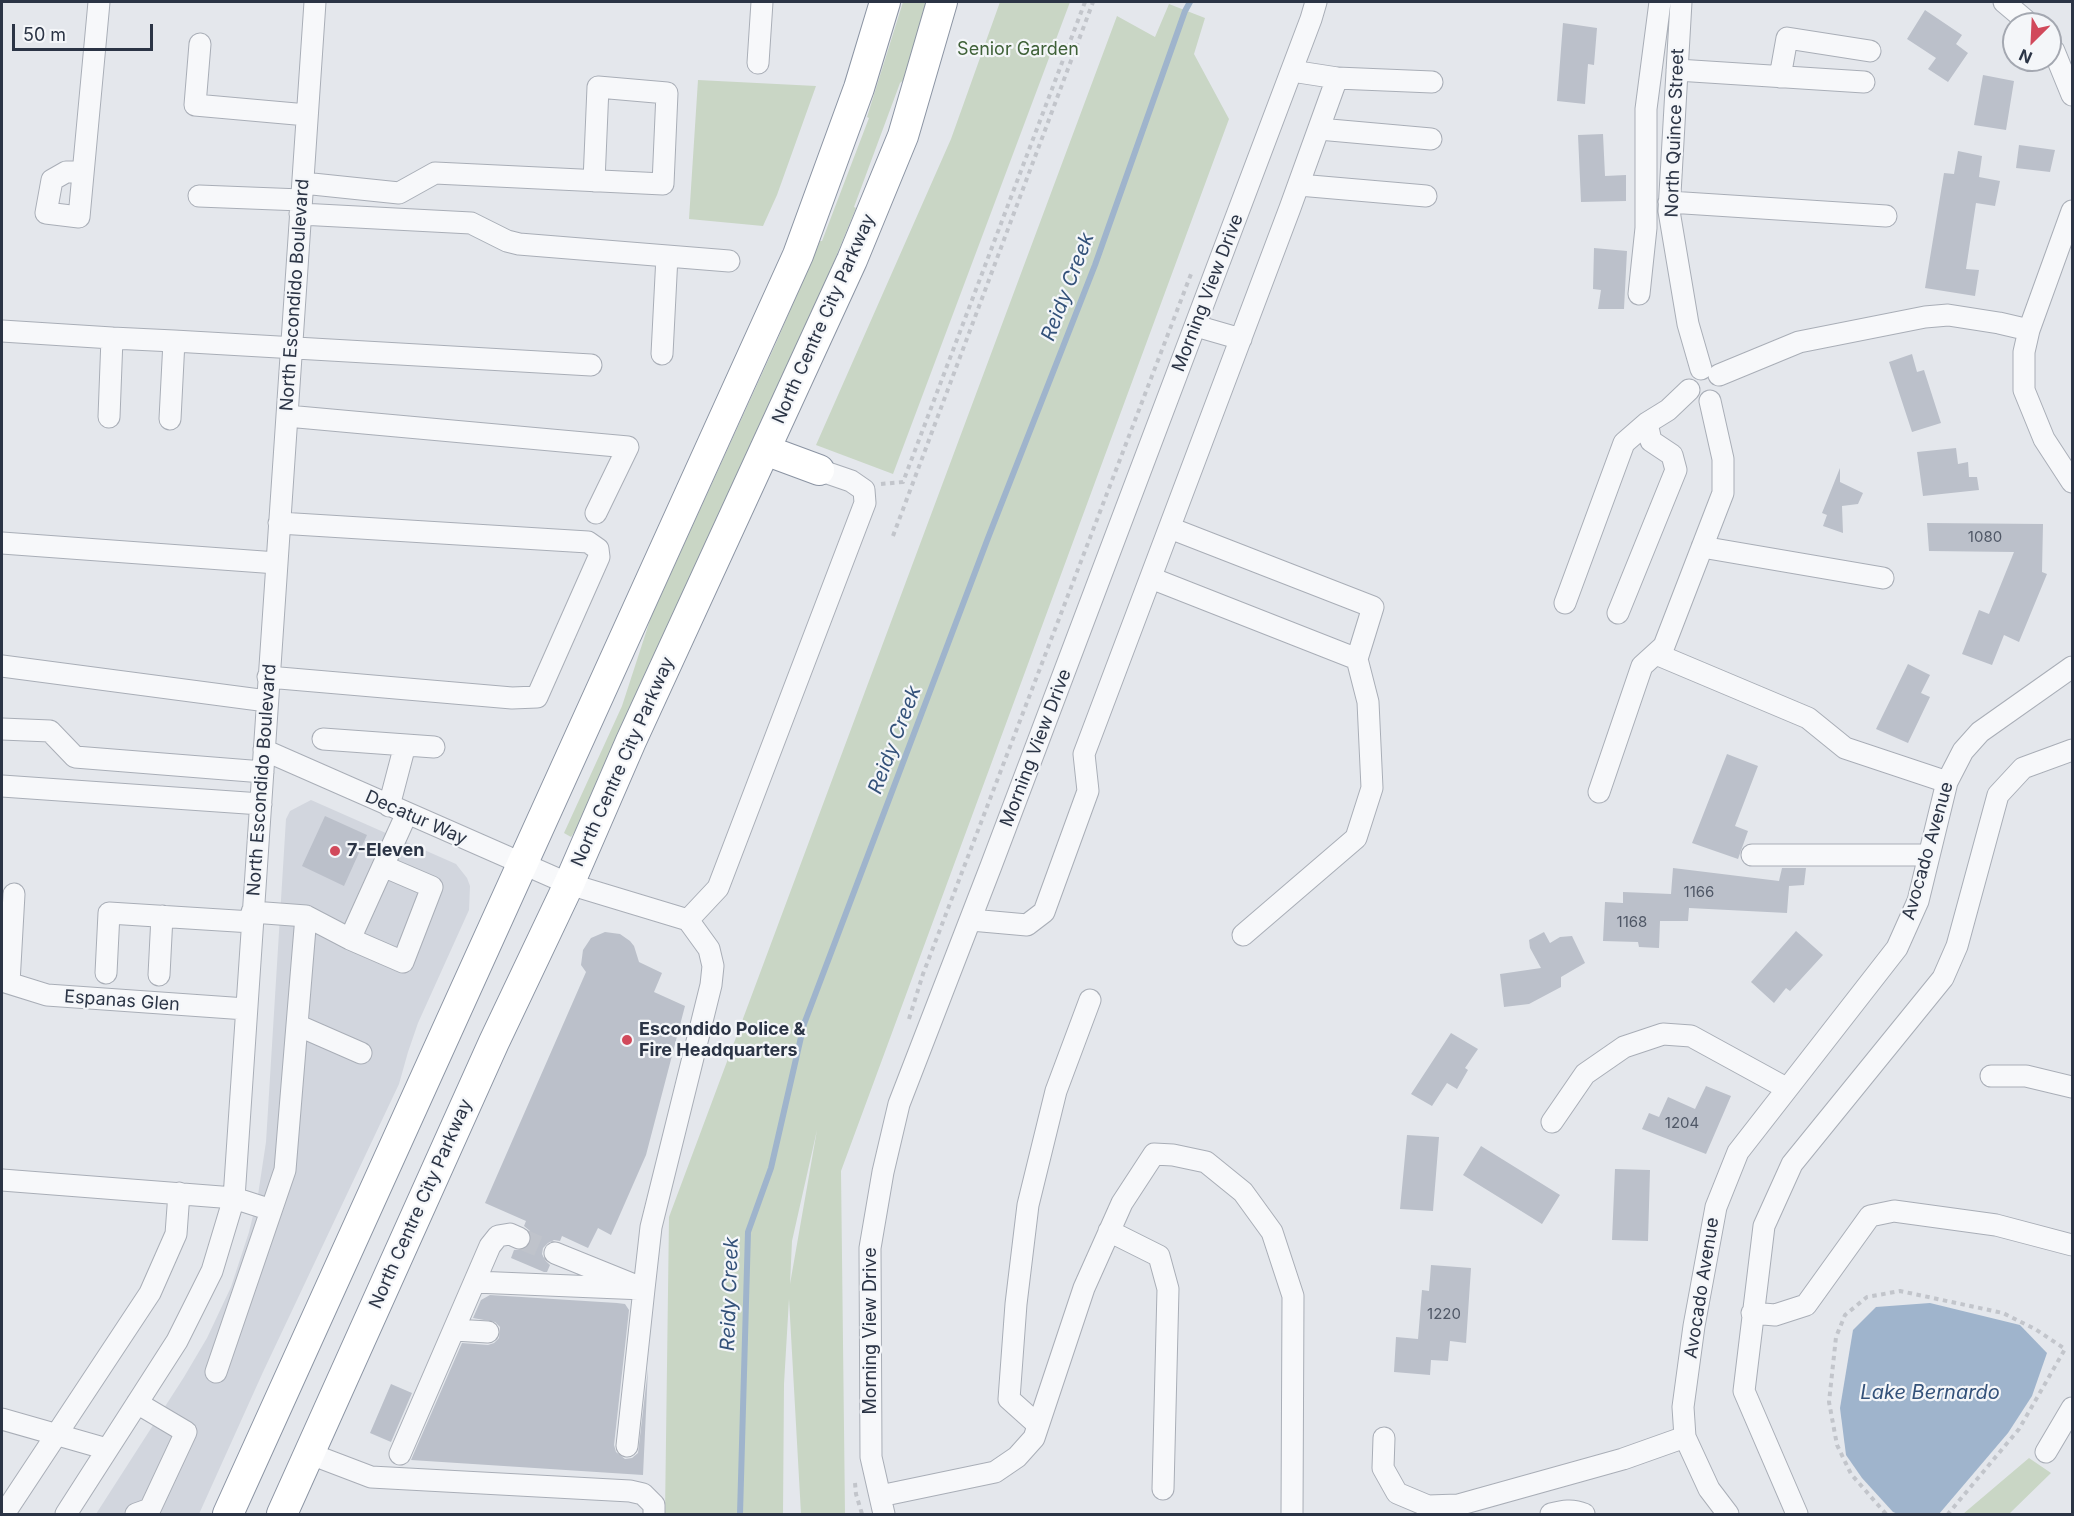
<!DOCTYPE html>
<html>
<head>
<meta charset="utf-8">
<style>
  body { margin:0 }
  #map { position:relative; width:2074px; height:1516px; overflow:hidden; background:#e4e7ec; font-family:Inter,sans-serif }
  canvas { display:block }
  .frame { position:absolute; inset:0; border:3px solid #2b3445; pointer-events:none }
  .north { position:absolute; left:2002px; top:12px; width:60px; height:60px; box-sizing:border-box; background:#f4f6f9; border:2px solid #a4a8b1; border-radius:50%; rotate:204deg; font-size:16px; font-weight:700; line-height:24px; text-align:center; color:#2b3445 }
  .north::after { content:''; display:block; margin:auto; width:21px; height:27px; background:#d1495b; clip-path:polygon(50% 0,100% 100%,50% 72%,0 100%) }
  .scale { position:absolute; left:12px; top:24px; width:141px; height:27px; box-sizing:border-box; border:3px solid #2b3445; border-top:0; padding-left:8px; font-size:18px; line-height:21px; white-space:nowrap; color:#2b3445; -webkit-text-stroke:4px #f4f6f9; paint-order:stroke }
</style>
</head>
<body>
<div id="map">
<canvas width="2074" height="1516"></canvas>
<div class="frame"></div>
<div class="north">N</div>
<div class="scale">50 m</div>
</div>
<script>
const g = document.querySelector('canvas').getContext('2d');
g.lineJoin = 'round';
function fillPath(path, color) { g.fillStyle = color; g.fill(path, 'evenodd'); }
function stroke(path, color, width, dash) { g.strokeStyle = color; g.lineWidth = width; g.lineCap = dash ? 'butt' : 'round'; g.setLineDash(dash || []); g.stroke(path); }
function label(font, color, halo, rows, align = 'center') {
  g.font = font + ' Inter,sans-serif'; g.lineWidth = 4.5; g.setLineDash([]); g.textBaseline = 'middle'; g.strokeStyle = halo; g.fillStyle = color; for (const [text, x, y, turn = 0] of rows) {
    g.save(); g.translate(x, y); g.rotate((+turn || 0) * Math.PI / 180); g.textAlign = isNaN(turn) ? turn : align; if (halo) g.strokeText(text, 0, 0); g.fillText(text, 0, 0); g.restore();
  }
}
fillPath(new Path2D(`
  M311,800L456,864L467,878L470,886L469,910L418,1023L408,1052L399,1084L263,1372L199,1514H96L184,1377L207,1338L231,1287L249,1232L258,1195L266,1142L286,819L290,811Z`), '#d2d6de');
fillPath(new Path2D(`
  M903,2H928L905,79L900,83L854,207L856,208L824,286L579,825L571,837L564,833L622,706L651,617L776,343L820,241H822L869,118L867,117Z
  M1000,2H1070L893,474L816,445L951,139Z
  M1169,4L1205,18L1194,54L1229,119L841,1171L845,1514H801L789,1299L784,1384L783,1514H665L669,1217L1117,16L1155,37ZM817,1130L790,1284L792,1241Z
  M698,80L816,86L777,195L763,226L689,219Z
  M2029,1458L2051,1473L2009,1514H1963Z`), '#c9d6c5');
fillPath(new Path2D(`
  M1930,1303L2020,1325L2047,1353L2032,1396L2008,1433L1939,1514H1898L1893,1512L1862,1478L1846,1455L1840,1408L1853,1330L1876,1307Z`), '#9fb4cc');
stroke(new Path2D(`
  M740,1514L748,1232L771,1168L804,1024L988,538L1095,265L1185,11L1190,2`), '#9fb4cc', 6);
fillPath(new Path2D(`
  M1925,10L1962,35L1956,44L1968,53L1948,82L1928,69L1936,58L1907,39Z
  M1563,23L1597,28L1594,65L1588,64L1585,104L1557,101Z
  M1983,75L2014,81L2006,130L1974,125Z
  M1603,134L1605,176L1626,175V201L1581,202L1578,135Z
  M2019,145L2055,150L2050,172L2016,168Z
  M1958,151L1982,156L1979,177L2000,181L1995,206L1976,203L1966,269L1979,270L1975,296L1925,288L1944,173L1954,174Z
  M1594,248L1627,251L1624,309H1598L1601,290L1593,289Z
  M1912,354L1917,372L1924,370L1941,423L1912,432L1889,362Z
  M1956,448L1958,464L1968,462L1969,477H1977L1979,490L1923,496L1917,452Z
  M1840,468V482L1863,493L1858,504L1842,506L1843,533L1823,526L1827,515L1822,513Z
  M1927,523L2043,524L2042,572L2047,574L2019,642L2004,635L1992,665L1962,654L1979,610L1989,614L2014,552L1929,551Z
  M1908,664L1930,675L1921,693L1930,697L1908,743L1876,729Z
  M1727,754L1758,766L1735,826L1748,831L1738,859L1692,843Z
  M325,816L367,835L344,886L302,866Z
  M1673,868L1779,881L1782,868H1806L1804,885L1789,886L1787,913L1689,908L1688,921H1660L1659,948L1639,947L1638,942L1603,941L1605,902L1623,903V892L1671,894Z
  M1796,931L1823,955L1790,991L1786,988L1774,1003L1751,982Z
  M605,932L620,934L630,941L634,946L639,962L662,973L654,992L685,1006L646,1155L611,1235L598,1228L588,1248L562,1236L560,1241L554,1240L548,1243L543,1248L542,1254L545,1260L550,1265L547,1272H544L511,1258L514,1250L526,1249L531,1243L530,1231L524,1226L526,1221L485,1203L586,972L581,965L583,950L591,938Z
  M1544,932L1550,943L1560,937L1572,936L1585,963L1561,977V987L1529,1004L1504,1007L1500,974L1541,968L1530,948L1529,940Z
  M1451,1033L1478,1049L1465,1068L1468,1070L1457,1089L1447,1083L1432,1106L1411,1094Z
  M1706,1086L1731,1096L1706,1154L1642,1129L1649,1113L1659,1117L1668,1097L1695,1109Z
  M1407,1135L1439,1137L1433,1211L1400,1209Z
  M1481,1146L1560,1195L1542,1224L1463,1175Z
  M1615,1169L1650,1170L1648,1241L1612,1240Z
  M1431,1265L1471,1268L1466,1343L1450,1341L1448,1361L1431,1360L1430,1375L1394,1372L1396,1337L1418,1339L1422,1290L1429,1291Z
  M490,1295L617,1303L625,1304L629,1310L614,1445L616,1452L625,1459L632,1458L638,1453L648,1369L643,1475L411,1460L462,1343L488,1345L494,1343L499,1338L500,1327L495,1322L473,1318L481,1300Z
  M391,1384L412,1393L391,1442L370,1433Z`), '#bbc0ca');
stroke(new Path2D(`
  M519,1238L555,1253`), '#bfc3cb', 21, [21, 10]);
const minor = new Path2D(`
  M1681,2L1669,211L1688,324L1701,369
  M2004,2L2030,24
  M200,44L195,105L307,115
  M2050,47L2054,51L2072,95
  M758,63L762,2
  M1677,70L1864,82
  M1292,71L1337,78L1432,82
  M1780,77L1787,38L1870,51
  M1319,129L1431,139
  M83,172H66L52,180L46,213L79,217L99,2
  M303,183L399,193L435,173L663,184L667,93L598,87L594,181
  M1299,185L1426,196
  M199,196L301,200
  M1669,202L1886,216
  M2072,211L2029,330L2024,352V390L2044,439L2072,482
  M300,214L471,223L507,241L519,244L729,261
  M1639,294L1646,228V109L1660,2
  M1196,326L1241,339
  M2,331L112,338
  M662,354L667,256
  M1719,375L1799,342L1925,317L1948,315L1999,323L2029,330
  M287,416L628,447L596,513
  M109,417L112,338L174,341
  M170,419L174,341L591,365
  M1170,528L1373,607L1357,659L1368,702L1372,788L1356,838L1243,935
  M2,543L277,563
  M1702,547L1883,578
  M1151,578L1357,659
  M1565,603L1624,443L1647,423L1668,410L1689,390
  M1618,613L1676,470L1672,455L1651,441L1647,423
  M1656,654L1808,718L1845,748L1947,782
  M2,666L267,701
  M268,677L512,698L537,697L599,557L598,549L588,542L279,523
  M2,729L50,731L75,757L263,772
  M323,739L434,747
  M264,750L569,884L688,920L709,949L713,966L711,985L651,1227L644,1289L475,1282
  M2,786L261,804
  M1599,792L1642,666L1664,646L1723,493V459L1710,401
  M389,806L405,745
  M1752,855H1928
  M383,866L407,813
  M306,916L350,939L403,962L432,887L383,866L350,939
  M688,920L718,888L865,503L864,490L851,481L819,470
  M971,920L1027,925L1044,912L1088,791L1084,754L1290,208L1337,78
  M106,973L109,913L252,922
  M159,975L162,916
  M2,981L47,995L246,1009
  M9,983L14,894
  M297,1025L361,1053
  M1991,1076H2026L2072,1087
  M1552,1122L1585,1074L1624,1047L1663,1034L1691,1036L1786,1088
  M2,1180L234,1198L271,1210
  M1109,1231L1159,1256L1168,1289L1163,1489
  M555,1253L644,1289L627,1446
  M1752,1313L1775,1315L1806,1305L1870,1216L1894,1211L1996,1225L2072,1245
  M454,1330L488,1332
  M216,1372L285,1170L306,916L252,912
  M2,1419L107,1449
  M1038,1425L1009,1399L1016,1304L1028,1205L1056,1091L1090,1000
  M1384,1438L1383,1468L1397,1493L1428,1506L1458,1505L1623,1459L1685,1437
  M2046,1452L2072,1408
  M308,1453L371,1477L630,1491L643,1494L654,1505V1514
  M400,1454L490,1246L498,1236L510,1234L519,1238
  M880,1496L995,1472L1017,1457L1034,1438L1084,1288L1122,1203L1154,1154L1173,1155L1206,1162L1243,1192L1272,1232L1293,1296L1292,1514
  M4,1514L150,1293L176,1234L179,1193
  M66,1514L177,1341L212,1271L234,1198L315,2
  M136,1514L150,1509L186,1432L137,1403
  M884,1514L871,1457L870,1248L883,1172L899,1104L991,866L1311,19L1316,2
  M1551,1514C1563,1511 1572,1509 1584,1514
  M1728,1514L1709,1489L1685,1437L1683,1407L1694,1326L1716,1207L1738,1152L1897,948L1918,901L1947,782L1963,751L1980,732L2072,667
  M1797,1514L1744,1391L1764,1226L1792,1164L1943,978L1957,946L1998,795L2023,768L2072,750`);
const highway = new Path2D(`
  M765,450L819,470
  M228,1514L798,255L859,88L885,2
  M282,1514L494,1042L569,884L631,741L852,260L903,136L942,2`);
stroke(minor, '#a9aeb7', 23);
stroke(highway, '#8b94a3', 32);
stroke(new Path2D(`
  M881,484L903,482L1085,2
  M893,536L1093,2
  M909,1019L923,974L1191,274
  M855,1483L856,1494L862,1514
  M1886,1514L1851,1474L1837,1445L1829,1402L1836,1337L1845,1315L1867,1297L1900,1291L2003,1313L2035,1329L2065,1349L2019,1429L1948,1514`), '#c2c5cb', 4, [4.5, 4.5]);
stroke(minor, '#f7f8fa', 21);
stroke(highway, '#fff', 30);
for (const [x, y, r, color] of [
  [335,851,6,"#d1495b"],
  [627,1040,6,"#d1495b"]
]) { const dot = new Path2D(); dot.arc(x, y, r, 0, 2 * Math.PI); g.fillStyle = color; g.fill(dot); stroke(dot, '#f4f6f9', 2); }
label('15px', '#4f5766', null, [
  ["1080",1985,537],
  ["1166",1699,892],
  ["1168",1632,922],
  ["1204",1682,1123],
  ["1220",1444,1314]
]);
label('18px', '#3f6138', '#f4f6f9', [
  ["Senior Garden",1018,50]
]);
label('18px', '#2b3445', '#f4f6f9', [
  ["North Quince Street",1675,133,-88],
  ["Morning View Drive",1208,293,-69],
  ["North Escondido Boulevard",295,295,-86],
  ["North Centre City Parkway",824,319,-66],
  ["Morning View Drive",1036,748,-69],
  ["North Centre City Parkway",623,762,-66],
  ["North Escondido Boulevard",262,780,-86],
  ["Decatur Way",416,818,24],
  ["Avocado Avenue",1928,851,-74],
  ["Espanas Glen",122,1001,4],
  ["North Centre City Parkway",421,1204,-66],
  ["Avocado Avenue",1702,1288,-81],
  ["Morning View Drive",871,1331,-90]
]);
label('bold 18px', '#2b3445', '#f4f6f9', [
  ["7-Eleven",347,851],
  ["Escondido Police &",639,1030],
  ["Fire Headquarters",639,1051]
], 'left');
label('italic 20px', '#34527a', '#f4f6f9', [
  ["Reidy Creek",1068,287,-69],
  ["Reidy Creek",895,740,-69],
  ["Reidy Creek",730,1294,-88],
  ["Lake Bernardo",1930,1393]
]);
</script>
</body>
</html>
